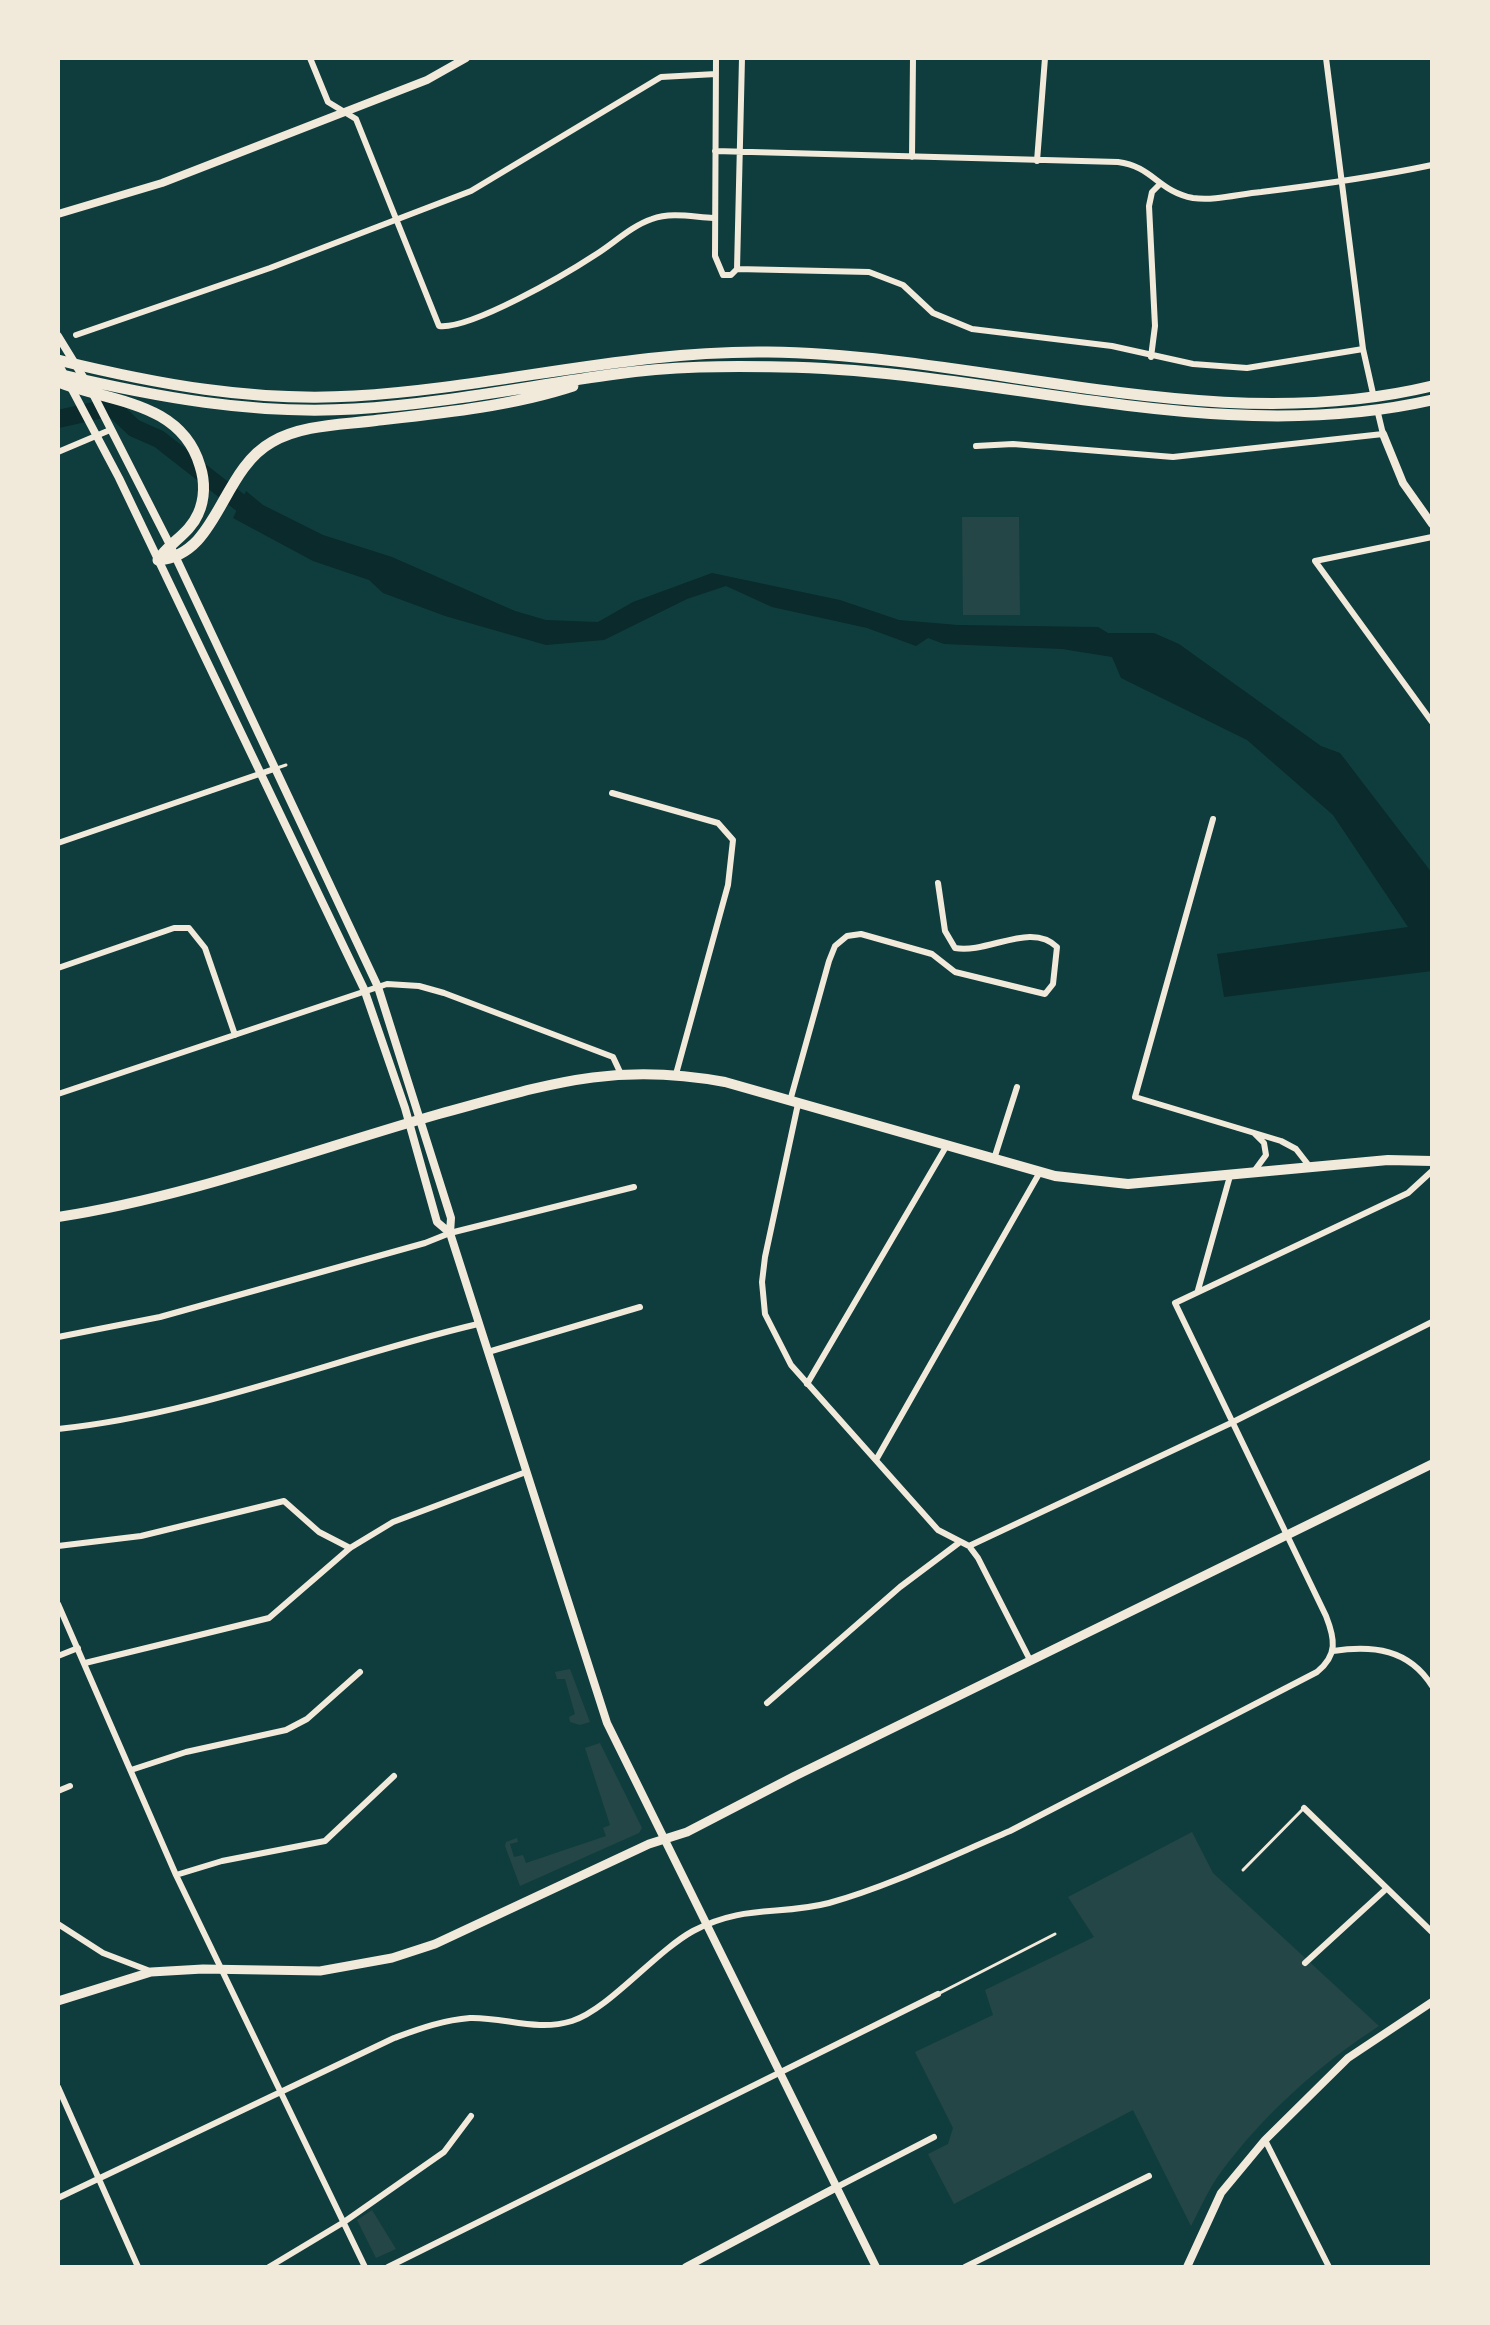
<!DOCTYPE html>
<html>
<head>
<meta charset="utf-8">
<style>
  body { margin:0 }
  #map { position:relative; width:1490px; height:2325px; overflow:hidden; background:#0f3d3e; font-family:"PT Sans",sans-serif }
  canvas { display:block }
  .frame { position:absolute; inset:0; border:60px solid #f1e9da; pointer-events:none }
</style>
</head>
<body>
<div id="map">
<canvas width="1490" height="2325"></canvas>
<div class="frame"></div>
</div>
<script>
const g = document.querySelector('canvas').getContext('2d');
g.lineJoin = 'round';
function fillPath(path, color) { g.fillStyle = color; g.fill(path, 'evenodd'); }
function stroke(path, color, width, dash) { g.strokeStyle = color; g.lineWidth = width; g.lineCap = dash ? 'butt' : 'round'; g.setLineDash(dash || []); g.stroke(path); }
fillPath(new Path2D(`
  M962,517H1019L1020,615H963Z
  M570,1669L590,1722L580,1725L570,1722L569,1717L575,1714L565,1679H557L555,1672Z
  M600,1743L642,1828L639,1833L520,1886L505,1846L506,1842L517,1838L518,1842L510,1844L514,1857L523,1855L526,1863L606,1836L603,1828L610,1825L585,1748Z
  M1192,1832L1213,1873L1379,2026C1319,2065 1264,2114 1221,2172C1209,2188 1200,2209 1191,2226L1133,2110L954,2204L928,2154L948,2144L953,2128L915,2052L993,2015L985,1990L1094,1937L1068,1897Z
  M372,2210L396,2249L376,2258L357,2220Z`), '#244646');
fillPath(new Path2D(`
  M246,491L263,505L323,535L392,557L515,611L546,620L598,622L633,602L712,573L840,600L899,620L958,625L1098,627L1108,633H1154L1179,644L1321,746L1340,753L1432,873V971L1224,997L1217,954L1408,927L1333,815L1247,740L1121,678L1112,657L1062,649L944,644L928,638L916,646L867,628L772,607L726,586L687,599L604,640L546,645L445,616L383,593L369,580L313,561L233,518Z`), '#0a2a2b');
stroke(new Path2D(`
  M58,419L112,407L134,428L159,439L260,518`), '#0a2a2b', 18);
stroke(new Path2D(`
  M277,768L286,765
  M1243,1870L1304,1808
  M938,1994L1055,1934`), '#f1e9da', 3);
stroke(new Path2D(`
  M310,58L328,102L356,119L439,326C470,330 566,274 595,255C613,244 631,226 652,219C671,212 693,217 713,218
  M716,58L715,256L723,275H731L737,269
  M1326,58L1363,349L1374,398
  M715,151L1118,162C1152,166 1159,192 1193,198C1215,201 1239,194 1261,192C1318,185 1375,177 1432,165
  M912,157L913,58
  M1037,161L1045,58
  M737,269L869,272L903,285L933,313L972,329L1112,346L1193,364L1247,368L1363,349
  M737,269L742,58
  M76,335L270,268L471,191L661,77L716,74
  M1151,357L1155,326L1149,206L1152,192L1159,185
  M976,446L1013,444L1173,457L1383,434L1377,409
  M58,452L110,430
  M1432,537L1315,561L1432,722
  M612,793L718,823L733,840L728,885L676,1074
  M1213,819L1135,1097L1281,1141L1296,1149L1310,1167
  M58,843L274,769
  M58,968L174,928H189L205,948L235,1035
  M58,1094L387,984L419,986L444,993L613,1057L620,1072
  M790,1101L829,961L835,946L847,936L861,934L932,954L955,972L1045,994L1053,984L1057,947C1031,921 988,954 955,948L945,931L938,883
  M798,1104L765,1257L762,1282L765,1314L791,1365L938,1530L969,1546L978,1558L1030,1660
  M994,1159L1017,1087
  M1255,1170L1266,1155L1264,1143L1255,1134
  M1198,1290L1230,1176
  M58,1337L160,1317L425,1243L450,1233L634,1187
  M488,1352L640,1307
  M807,1384L947,1145
  M58,1429C203,1414 337,1357 478,1324
  M876,1460L1040,1172
  M58,1546L141,1536L284,1501L319,1532L350,1548
  M969,1546L1231,1423L1432,1322
  M58,1604L176,1875L365,2267
  M1333,1651C1373,1645 1409,1649 1432,1686
  M58,1656L78,1648
  M85,1663L269,1618L350,1548L393,1522L526,1472
  M767,1703L900,1587L960,1542
  M131,1770L186,1752L286,1730L307,1719L360,1672
  M58,1791L70,1786
  M1304,1808L1432,1932
  M176,1875L222,1861L325,1841L394,1776
  M58,1924L103,1953L150,1971
  M1305,1963L1386,1889
  M58,2087L138,2267
  M1265,2140L1329,2267
  M837,2187L934,2137
  M58,2198L394,2038C419,2029 443,2020 470,2018C505,2017 536,2032 572,2021C608,2010 655,1952 693,1931C744,1904 779,1916 829,1903C890,1886 951,1856 1010,1831L1317,1672C1338,1655 1335,1639 1326,1616L1175,1303L1408,1193L1432,1171
  M269,2267L344,2222L444,2152L471,2116
  M388,2267L938,1994
  M965,2267L1149,2176`), '#f1e9da', 6);
stroke(new Path2D(`
  M58,214L162,183L427,80L466,58
  M58,336L85,380
  M58,363L119,478L364,989L405,1108L437,1222L450,1233
  M92,392L169,543L378,987L451,1218L450,1233L607,1723L876,2267
  M1383,434L1403,483L1432,524
  M686,2267L837,2187
  M1187,2267L1221,2193L1265,2140L1348,2058L1432,2002`), '#f1e9da', 8);
stroke(new Path2D(`
  M58,2001L151,1972L203,1969L320,1971L392,1958L435,1944L649,1844L687,1832L795,1776L1432,1464`), '#f1e9da', 9);
stroke(new Path2D(`
  M58,1217C188,1197 313,1150 439,1114C546,1085 613,1061 725,1082L1055,1176L1128,1184L1388,1160L1432,1161`), '#f1e9da', 10);
stroke(new Path2D(`
  M58,360C156,384 253,402 354,396C493,388 628,350 768,352C989,355 1212,439 1432,386
  M58,374C156,397 253,415 354,409C442,404 528,386 616,374C671,366 727,366 782,367C998,370 1216,449 1432,400
  M58,382C109,402 181,401 200,466C205,481 205,499 198,514C190,533 169,543 158,560
  M158,560C219,555 220,471 272,442C303,424 344,425 379,420C443,413 512,406 573,386`), '#f1e9da', 11);
</script>
</body>
</html>
